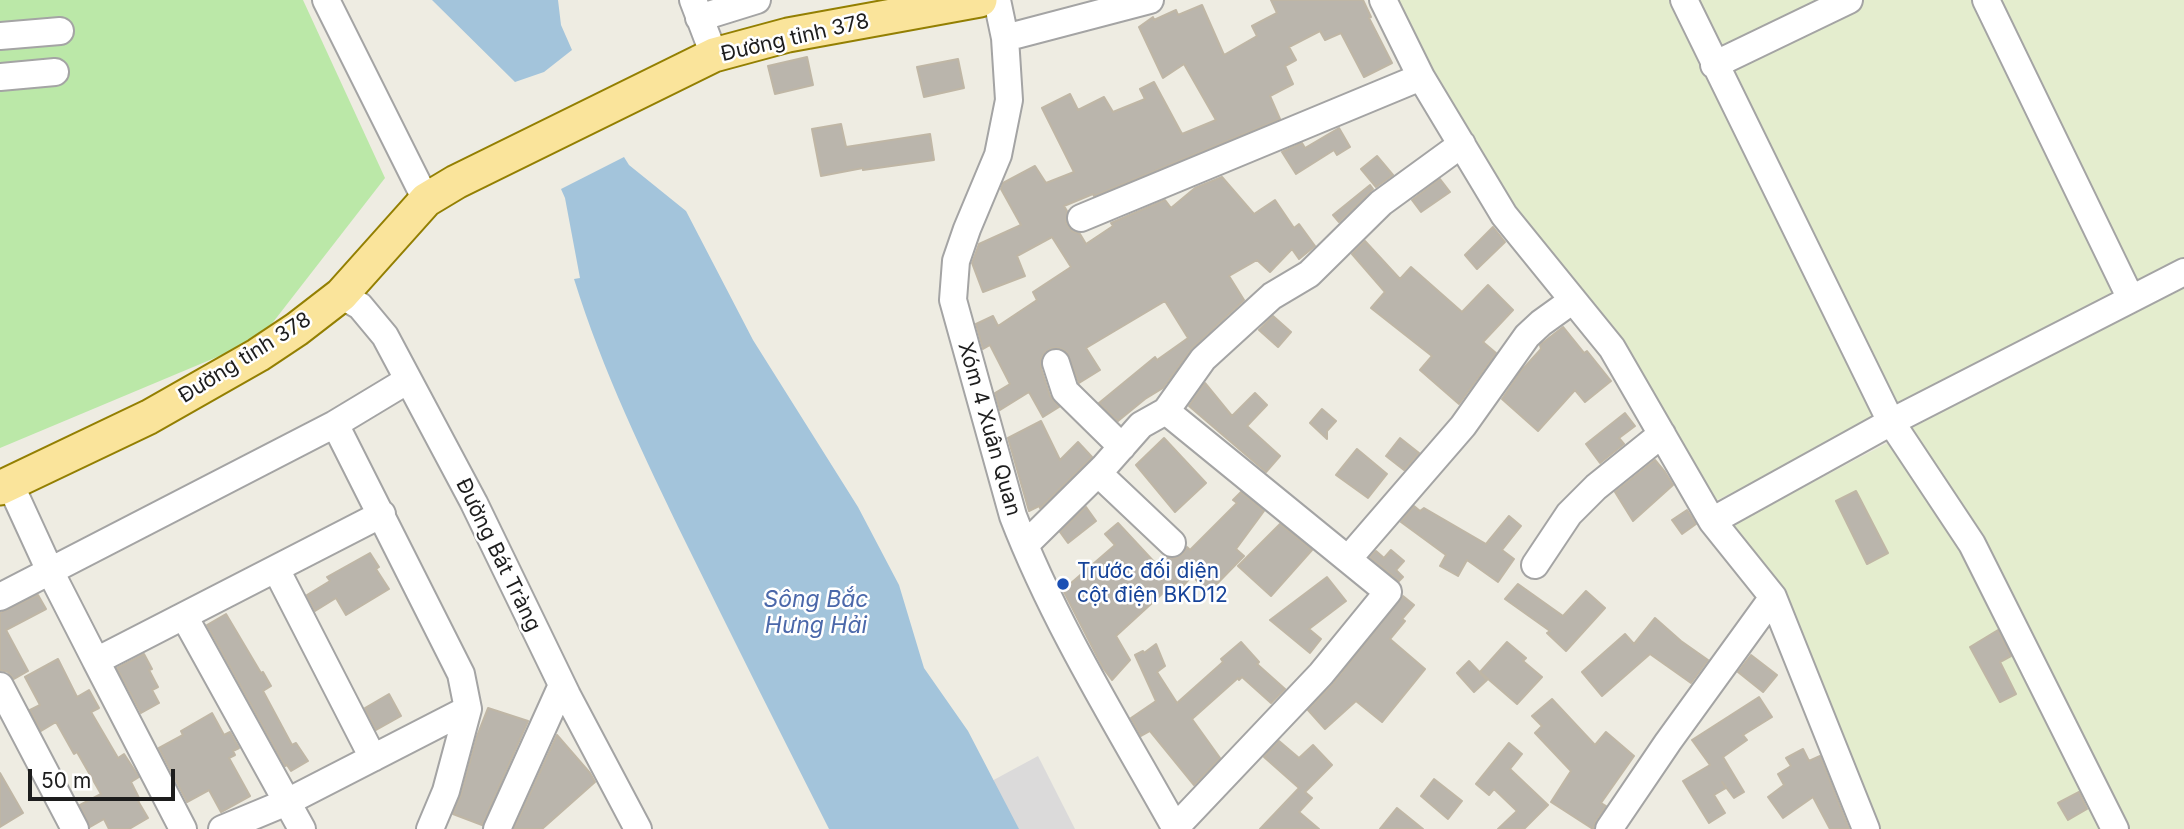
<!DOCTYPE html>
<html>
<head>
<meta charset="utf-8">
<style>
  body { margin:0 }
  #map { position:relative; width:2184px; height:829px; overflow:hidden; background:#eeece2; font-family:Inter,sans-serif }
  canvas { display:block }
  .scale { position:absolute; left:28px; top:769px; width:147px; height:32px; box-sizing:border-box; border:4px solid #1d1d1d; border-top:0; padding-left:9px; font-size:21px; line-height:24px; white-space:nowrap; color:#1d1d1d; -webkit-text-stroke:5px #fff; paint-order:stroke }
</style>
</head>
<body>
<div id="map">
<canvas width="2184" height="829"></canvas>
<div class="scale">50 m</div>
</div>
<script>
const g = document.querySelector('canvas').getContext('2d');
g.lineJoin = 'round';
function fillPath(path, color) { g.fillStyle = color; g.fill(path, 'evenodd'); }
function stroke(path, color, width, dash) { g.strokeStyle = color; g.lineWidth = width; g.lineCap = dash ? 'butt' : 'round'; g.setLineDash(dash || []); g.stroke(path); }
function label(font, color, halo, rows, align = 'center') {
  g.font = font + ' Inter,sans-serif'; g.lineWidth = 5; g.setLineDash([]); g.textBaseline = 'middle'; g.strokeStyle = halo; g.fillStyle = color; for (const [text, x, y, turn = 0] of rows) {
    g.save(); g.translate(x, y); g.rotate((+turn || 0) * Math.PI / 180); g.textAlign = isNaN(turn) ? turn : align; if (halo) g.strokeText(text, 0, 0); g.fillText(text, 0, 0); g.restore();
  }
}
fillPath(new Path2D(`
  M1038,756L1075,829H903Z`), '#dbdada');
fillPath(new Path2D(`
  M1394,0H1673L1881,421L1713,502L1508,207L1427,73Z
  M1690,0H1834L1718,57Z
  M1861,0H2184V265L1895,413L1722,66Z
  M2184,280V829H2125L1901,425Z
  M1895,439L1964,546L2108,829H1880L1778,592L1731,525Z`), '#e4edce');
fillPath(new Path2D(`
  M0,0H303L385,178L260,339L0,448Z`), '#bbe8a8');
fillPath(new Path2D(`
  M432,0H558L561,25L572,50L544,72L515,82Z
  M624,157L629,165L686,211L753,340L858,507L899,585L924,668L968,731L1019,829H829C781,734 733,639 686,543C644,456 603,372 574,279L580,278L565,198L561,189Z`), '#a3c4db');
const building = new Path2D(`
  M1271,0H1363L1371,17L1369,18L1392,63L1364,77L1341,33L1325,40L1320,31L1289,47L1296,60L1285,66L1293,84L1270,96L1280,119L1094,196L1093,194L1064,206L1067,211L1066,223L1072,231L1080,234L1086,244L1113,226L1111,223L1165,200L1171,208L1195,188L1222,177L1254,214L1275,200L1294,228L1299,224L1315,246L1299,259L1292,249L1270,272L1257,260L1229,276L1244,300L1192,348L1163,388L1145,399L1118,421L1099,403L1155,357L1157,360L1188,338L1165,301L1086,348L1100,370L1079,383L1067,352L1059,348H1052L1045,352L1041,359V368L1050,396L1059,407L1043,417L1029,392L1000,410L995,393L1010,384L990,345L983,349L976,324L993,316L998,326L1037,300L1033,292L1071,267L1052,237L1017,256L1025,276L983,292L972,263L979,244L1021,225L1001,189L1003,183L1035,166L1046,183L1074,172L1042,108L1070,94L1078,110L1104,97L1113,112L1145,99L1140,89L1154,82L1182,134L1216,120L1184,64L1163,78L1139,27L1153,17L1154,20L1176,10L1178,15L1202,5L1224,55L1257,36L1252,26L1277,13Z
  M807,57L813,85L775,94L768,66Z
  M958,59L964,88L924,97L917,67Z
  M841,124L846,147L930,134L934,160L863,170V168L821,176L812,129Z
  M1339,128L1350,147L1337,155L1334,150L1296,174L1282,152L1302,143L1305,148Z
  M1377,156L1393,175L1376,187L1361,169Z
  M1440,179L1450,192L1421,212L1412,200Z
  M1370,185L1373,189L1339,222L1333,215Z
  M1493,227L1505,242L1477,269L1465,255Z
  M1365,241L1400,279L1411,267L1462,312L1488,285L1513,310L1483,342L1496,353L1459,404L1420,370L1432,356L1371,308L1385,292L1352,254Z
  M1273,316L1291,332L1278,347L1259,330Z
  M1563,327L1584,353L1587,351L1611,381L1585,402L1575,390L1538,431L1502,399L1521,371L1541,349L1540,345Z
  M1205,383L1232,416L1255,393L1267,405L1247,426L1280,456L1266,472L1189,406Z
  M1322,409L1336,421L1327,431V439L1310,423Z
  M1625,413L1635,426L1619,438L1624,444L1600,463L1586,444Z
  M1041,421L1060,460L1078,442L1092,457L1040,508L1039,506L1029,511L1008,438Z
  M1164,438L1206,483L1175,512L1136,465Z
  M1400,438L1419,453L1404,470L1386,456Z
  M1357,449L1387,474L1368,498L1336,475Z
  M1655,460L1665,472L1673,485L1633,521L1615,492Z
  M1856,491L1888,553L1867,564L1836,501Z
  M1241,492L1264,511L1236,549L1244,556L1209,592L1192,576L1181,588L1175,582L1116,636L1130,660L1112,680L1103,668L1063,590L1115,545L1105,534L1118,523L1158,566L1166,557L1176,558L1183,554L1187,547L1190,550L1237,503L1233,500Z
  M1414,506L1420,511L1424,508L1486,544L1509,516L1521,526L1502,550L1514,559L1498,582L1467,560L1458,576L1440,566L1446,555L1401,522Z
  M1086,507L1096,521L1068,543L1060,532Z
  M1687,510L1696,524L1682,534L1672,520Z
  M1280,524L1312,550L1271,596L1238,566Z
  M1391,550L1404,561L1396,570L1403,577L1399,581L1370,557L1376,551L1384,558Z
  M370,553L379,567L376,569L389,589L346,615L336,598L315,611L307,595L330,581L327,577Z
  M1327,577L1346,601L1309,629L1321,639L1310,653L1270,620Z
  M1518,584L1563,616L1586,591L1605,608L1566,651L1547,633L1550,631L1505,599Z
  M38,595L46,609L6,630L28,671L14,679L8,672L0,670V613Z
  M1403,596L1414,605L1402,619L1405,621L1390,639L1425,669L1382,722L1356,701L1325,729L1308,710L1333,684Z
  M226,614L261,673L263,672L271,686L263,691L292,745L296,743L308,761L291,771L287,765L285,766L207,625Z
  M1655,618L1681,641L1708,660L1691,683L1650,654L1602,696L1582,672L1625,634L1634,644Z
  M1998,630L2011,656L2000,662L2016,694L2000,702L1970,647Z
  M1241,642L1259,662L1257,664L1285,689L1271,703L1242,677L1239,680L1238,678L1192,719L1220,758L1194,785L1150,731L1141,736L1131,718L1156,701L1135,655L1143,651L1144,653L1156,644L1165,666L1157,672L1177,703L1223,662L1221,659Z
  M1507,642L1526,658L1523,661L1542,677L1517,704L1480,672Z
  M144,654L152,669L149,670L158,687L152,690L159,703L141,713L117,668Z
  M1751,655L1777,675L1763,692L1738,672Z
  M58,659L77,697L89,690L99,708L91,712L118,758L124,754L139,777L131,782L140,800L138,801L148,818L129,829H109L104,819L90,827L80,805L101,794L77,752L74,754L56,722L41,731L30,710L40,705L25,677Z
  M1469,661L1487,680L1474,692L1457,673Z
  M389,694L401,716L376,730L365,708Z
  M1759,697L1772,717L1743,735L1747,740L1723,757L1744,792L1734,798L1722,782L1726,788L1714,795L1725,813L1709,823L1683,781L1710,765L1692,740Z
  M1552,699L1595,745L1606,732L1634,756L1601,803L1606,806L1596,820L1593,829L1551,802L1571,771L1535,733L1542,726L1532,716Z
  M488,708L528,721L482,825L453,814L461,795L477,736Z
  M212,713L224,735L230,732L239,748L233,751L235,755L229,758L250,796L221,812L209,790L187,802L159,748L183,735L181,731Z
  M557,735L590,773L595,782L542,829H514Z
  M1279,741L1299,758L1313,745L1332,765L1305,792L1312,798L1299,812L1319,829H1260L1299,788L1264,757Z
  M1509,743L1522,754L1510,769L1548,805L1524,829H1498L1517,811L1494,789L1489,795L1476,784Z
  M1803,749L1809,761L1820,756L1849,829H1830L1813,797L1783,818L1768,797L1784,785L1778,774L1791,766L1786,758Z
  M0,773L23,813L0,827Z
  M1434,779L1462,801L1448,819L1421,796Z
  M2079,792L2087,809L2068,820L2058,803Z
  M1397,808L1423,829H1380Z`);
fillPath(building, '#bab5ac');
stroke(building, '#bfb6a5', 2);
const minor = new Path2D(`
  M326,0L426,200
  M693,0L714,55
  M997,0L1005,38L1009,100L998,155L967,229L956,261L953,300L1013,516C1055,625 1119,727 1176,829
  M1383,0L1421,77L1504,215L1612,348L1712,521L1773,597L1866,829
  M1684,0L1891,422L1972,544L2115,829
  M1986,0L2131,299
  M699,18L757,0
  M0,36L60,31
  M1005,38L1150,0
  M1714,65L1849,0
  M0,77L55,72
  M1081,218L1421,77
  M341,295L360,306L385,336L474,503L567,695L638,829
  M1056,363L1065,391L1122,447
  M408,380L335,424L461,674L468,709L446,791L430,829
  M1166,411L1203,359L1272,296L1309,274L1381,203L1462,144
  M1098,473L1172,543
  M10,484L50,571L96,661
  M1712,521L1891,422L2184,272
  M1025,545L1103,468L1141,425L1166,411L1388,592L1321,674L1175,828
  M1348,559L1463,426L1527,336L1541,323L1573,300
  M1535,565L1569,514L1596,487L1662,434
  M276,569L373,758
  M0,597L335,424
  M184,616L302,829
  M0,686L75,829
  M183,829L96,661L382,514
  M222,829L287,802L468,709
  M497,829L562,685
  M1609,829L1668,742L1773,597`);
const major = new Path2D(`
  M0,488L149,417L258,355L297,329L341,295L426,200L456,182L714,55L788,35L980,0`);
stroke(minor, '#a4a4a4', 30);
stroke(major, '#937f02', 37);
stroke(minor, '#fff', 26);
stroke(major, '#fae49b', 33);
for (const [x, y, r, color] of [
  [1063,584,7,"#1a4fb4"]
]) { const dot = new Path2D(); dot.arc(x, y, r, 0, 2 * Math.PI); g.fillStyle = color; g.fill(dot); stroke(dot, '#fff', 2.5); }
label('21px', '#1d1d1d', '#fff', [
  ["Đường tỉnh 378",795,38,-13],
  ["Đường tỉnh 378",245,358,-32],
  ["Xóm 4 Xuân Quan",989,429,74],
  ["Đường Bát Tràng",498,555,64]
]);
label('21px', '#164399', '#fff', [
  ["Trước đối diện",1077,572],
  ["cột điện BKD12",1077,596]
], 'left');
label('italic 23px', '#4b68aa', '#fff', [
  ["Sông Bắc",816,600],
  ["Hưng Hải",816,626]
]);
</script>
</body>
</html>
